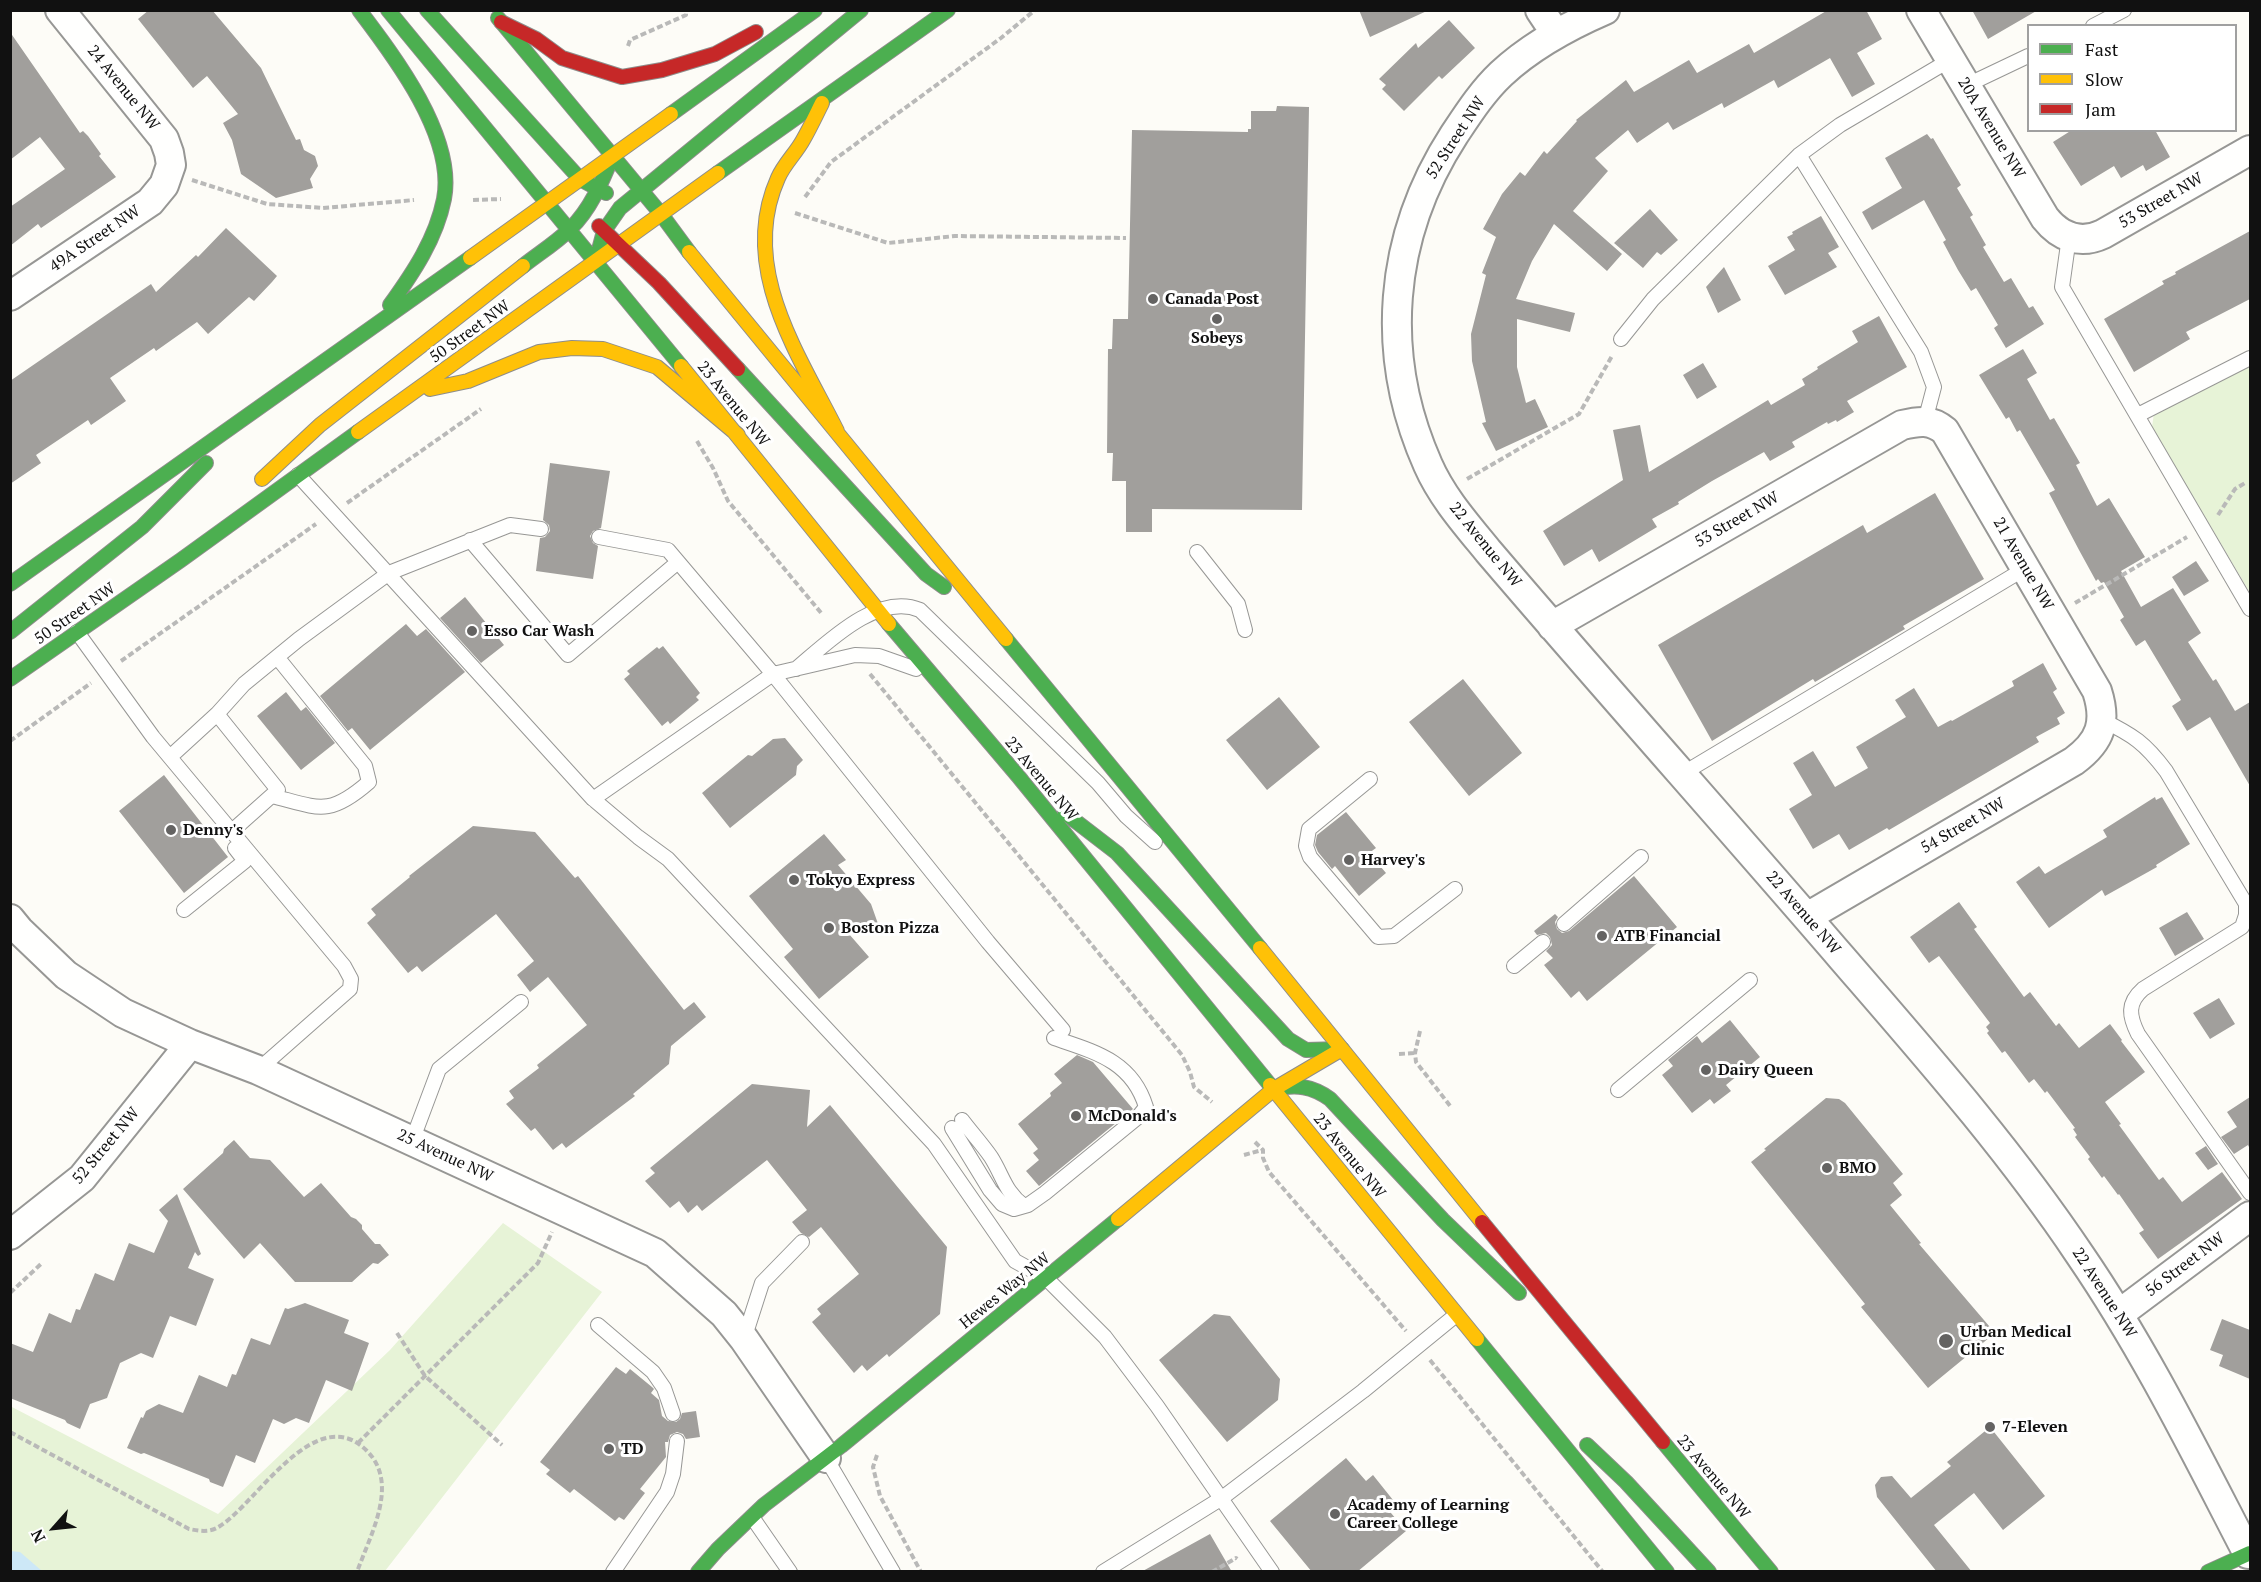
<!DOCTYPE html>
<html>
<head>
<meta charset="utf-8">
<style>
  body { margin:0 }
  #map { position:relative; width:2261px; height:1582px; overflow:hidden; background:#fdfcf7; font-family:"PT Serif",serif }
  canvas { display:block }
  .frame { position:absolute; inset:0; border:12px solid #111; pointer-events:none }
  .legend { position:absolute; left:2027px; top:24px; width:210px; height:108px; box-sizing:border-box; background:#fff; border:2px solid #a0a0a0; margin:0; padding:8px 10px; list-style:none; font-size:18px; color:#111 }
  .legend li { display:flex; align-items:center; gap:12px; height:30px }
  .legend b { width:30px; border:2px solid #a0a0a0 }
  .north { position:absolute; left:24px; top:1498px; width:60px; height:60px; -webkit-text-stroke:4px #fff; paint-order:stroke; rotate:243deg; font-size:16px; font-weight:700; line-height:24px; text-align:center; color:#111 }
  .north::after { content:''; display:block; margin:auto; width:21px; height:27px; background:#111; clip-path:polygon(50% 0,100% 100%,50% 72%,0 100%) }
</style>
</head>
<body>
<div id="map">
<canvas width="2261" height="1582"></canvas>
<div class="frame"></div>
<ul class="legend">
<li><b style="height:8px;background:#4caf50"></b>Fast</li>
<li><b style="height:8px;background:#ffc107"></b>Slow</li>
<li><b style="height:8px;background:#c62828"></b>Jam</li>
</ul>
<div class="north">N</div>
</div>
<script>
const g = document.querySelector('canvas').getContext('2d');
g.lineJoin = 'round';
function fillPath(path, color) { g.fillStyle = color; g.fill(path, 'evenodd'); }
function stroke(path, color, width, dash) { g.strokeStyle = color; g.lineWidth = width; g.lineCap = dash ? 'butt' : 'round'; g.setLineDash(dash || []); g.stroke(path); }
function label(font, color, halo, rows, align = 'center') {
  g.font = font + ' "PT Serif",serif'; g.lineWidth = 6; g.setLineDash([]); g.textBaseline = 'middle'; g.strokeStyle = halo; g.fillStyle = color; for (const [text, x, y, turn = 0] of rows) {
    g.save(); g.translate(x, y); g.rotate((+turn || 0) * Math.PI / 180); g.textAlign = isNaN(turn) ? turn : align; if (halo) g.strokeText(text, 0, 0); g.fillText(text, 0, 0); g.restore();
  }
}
fillPath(new Path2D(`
  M2250,356V593L2152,427L2154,413Z
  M503,1223L602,1292L385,1571H11L10,1406L218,1514L390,1350Z`), '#e7f3d7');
fillPath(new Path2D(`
  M10,1551L20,1552L42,1571H11Z`), '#cde8f7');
fillPath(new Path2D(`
  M149,10H212L261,68L296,140L300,139L304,150L315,156L318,166L310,179L313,188L276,198L241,174L232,140L223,123L238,114L207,76L193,88L138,19Z
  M1359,10H1429L1370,37Z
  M1828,10H1866L1882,39L1857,53L1875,84L1852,97L1830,58L1778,88L1774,80L1724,108L1722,103L1673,130L1668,122L1637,143L1628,130L1595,158L1608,171L1573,211L1622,254L1607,271L1554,224L1532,261L1516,299L1575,313L1570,332L1517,319V367L1526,403L1535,399L1548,427L1496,451L1482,423L1486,422L1472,361L1471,334L1486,275L1482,273L1496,237L1483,229L1502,194L1520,172L1525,176L1544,151L1547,154L1577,121L1576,120L1626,80L1634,92L1689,60L1697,73L1749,44L1754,53Z
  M1972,10H2038L1988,39Z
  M1449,20L1475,48L1442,79L1439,76L1404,111L1382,89L1386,85L1379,79L1416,43L1418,48Z
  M10,32L80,133L83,131L88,136L101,154L99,156L116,177L41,228L38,224L10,246V207L65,169L40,137L10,160Z
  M1277,106L1309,107L1302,510L1152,509V532H1126V481H1112L1113,453H1107L1108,349H1112L1113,319H1128L1132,130L1248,132V129H1251V111H1276Z
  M2072,130H2155L2170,157L2146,171L2143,165L2121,178L2114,166L2081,186L2053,142Z
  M1927,134L1931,139L1933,138L1961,185L1957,188L1973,215L1970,217L1986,245L1983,247L2004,282L2011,278L2029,308L2033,306L2044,324L2006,348L1994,328L1998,325L1976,288L1971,291L1958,270L1943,242L1946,240L1924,200L1872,230L1862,212L1902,188L1885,158Z
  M1650,209L1678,240L1661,255L1657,252L1643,268L1614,243Z
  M1821,216L1839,247L1828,253L1837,267L1785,295L1768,266L1795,250L1787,237L1793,234L1792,232Z
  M226,228L277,276L272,282L254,301L249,297L208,334L197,322L156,351L154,348L110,378L126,401L91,425L88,420L36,455L41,463L10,484V381L151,284L156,292L196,255L198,257Z
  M2250,231V299L2186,332L2190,339L2134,372L2104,319L2164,284L2162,281L2176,274L2175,272Z
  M1724,267L1741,300L1718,313L1706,287Z
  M1879,316L1907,367L1847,401L1854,412L1837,422L1836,420L1828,424L1827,422L1792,442L1795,447L1770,461L1764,452L1712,481L1678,502L1679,504L1652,519L1657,527L1599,562L1592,549L1564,566L1543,531L1623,480L1613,430L1640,425L1649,472L1768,400L1771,405L1805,385L1802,379L1818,369L1817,367L1858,342L1852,331Z
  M2023,349L2037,373L2027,379L2050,420L2054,418L2080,463L2076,465L2097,506L2109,498L2145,557L2121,571L2141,607L2173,588L2201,633L2188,642L2213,681L2216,679L2235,711L2250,702V786L2210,717L2187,731L2172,706L2181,700L2145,640L2136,646L2120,620L2124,617L2104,582L2101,583L2098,579L2096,581L2079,550L2049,493L2055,490L2020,430L2017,432L2009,417L2006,419L1979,375Z
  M1703,363L1717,387L1697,399L1683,375Z
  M550,463L610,471L601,528L593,531L590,536L593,543L598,546L593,579L536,571L540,538L545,537L550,531L549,525L543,520Z
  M1935,493L1984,579L1903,626L1905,629L1815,682L1813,679L1712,741L1658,645L1863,525L1867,533Z
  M2196,561L2209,581L2184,596L2172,577Z
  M465,597L504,645L481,663L440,618Z
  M406,624L417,636L426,629L465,672L370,750L352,728L348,731L320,696Z
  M663,646L700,693L696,697L699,700L670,724L668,721L662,726L624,679L630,674L627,671L657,647L659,649Z
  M2043,663L2057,689L2053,692L2065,713L2057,718L2060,724L2036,737L2039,742L1889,830L1887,828L1849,850L1839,834L1813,849L1789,809L1812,795L1793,763L1813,751L1835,787L1868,768L1856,747L1906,717L1895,700L1914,688L1938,727L1951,720L1952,721L2014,686L2012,681Z
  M1463,679L1522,753L1469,796L1409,722Z
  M286,692L301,711L306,707L335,743L301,770L257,716Z
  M1279,697L1320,747L1267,790L1226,740Z
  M785,738L803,760L797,766L796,775L730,828L702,793L748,755L752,756L773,739Z
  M164,775L228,857L184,893L119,811Z
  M2155,797L2156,800L2162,797L2190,844L2156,865L2157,867L2105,896L2102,890L2049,928L2016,882L2039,866L2045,874L2107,837L2103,830Z
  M1346,812L1376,848L1369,853L1386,873L1359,896L1335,866L1332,869L1318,852L1315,845L1317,835Z
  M473,826L535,832L575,878L578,876L684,1010L694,1002L706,1017L671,1046L669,1064L633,1094L635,1096L566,1148L562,1143L553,1150L535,1128L531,1131L506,1104L514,1098L509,1091L539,1068L537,1065L587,1025L548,977L530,992L517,975L534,961L496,914L422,972L417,966L408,973L367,923L376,915L371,909L410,877L409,876Z
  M824,834L846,860L838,865L871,904L882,935L849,934L869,957L819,999L784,957L793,949L749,896Z
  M1634,876L1677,927L1587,1001L1579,991L1571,998L1544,965L1553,958L1546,951L1552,945L1550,937L1546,933L1537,935L1534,931L1555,914L1558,917L1555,922L1557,929L1562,933L1569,931Z
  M1959,902L1977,927L1974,929L2024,997L2030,992L2056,1026L2059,1023L2079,1048L2110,1024L2122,1040L2121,1041L2145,1072L2105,1102L2121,1124L2119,1125L2159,1180L2163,1177L2182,1202L2222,1172L2242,1199L2158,1259L2139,1233L2144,1230L2119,1194L2118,1195L2104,1176L2102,1178L2088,1159L2090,1157L2075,1137L2077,1135L2073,1129L2075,1128L2047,1091L2045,1093L2034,1079L2029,1083L2005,1051L2002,1053L1987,1033L1989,1031L1986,1027L1990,1023L1939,956L1929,963L1910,937Z
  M2187,912L2204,939L2175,956L2159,928Z
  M2219,998L2235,1024L2210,1039L2193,1013Z
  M1730,1020L1760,1057L1726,1085L1731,1091L1714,1104L1710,1099L1692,1113L1662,1075L1673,1066L1668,1060L1697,1036L1702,1043Z
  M1077,1055L1093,1062L1133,1109L1039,1186L1026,1171L1039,1160L1033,1153L1038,1149L1018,1124L1051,1096L1050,1093L1062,1083L1054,1074Z
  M752,1084L810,1090L807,1127L830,1105L947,1247L940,1314L889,1357L887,1354L867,1371L862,1365L854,1373L812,1322L821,1314L817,1309L859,1274L821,1227L809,1237L801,1233L792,1222L807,1210L767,1160L702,1211L697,1205L688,1213L679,1201L670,1208L645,1181L655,1173L650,1168Z
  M2250,1097V1149L2248,1145L2234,1154L2221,1137L2237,1127L2227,1112Z
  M1826,1098L1839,1099L1845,1103L1903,1174L1893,1183L1902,1195L1890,1205L1921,1243L1919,1244L1995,1333L1928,1388L1861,1307L1865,1304L1751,1162L1766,1150L1764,1149Z
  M234,1140L250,1158L270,1160L304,1197L321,1183L351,1217L356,1219L362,1225V1229L375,1244H380L389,1255L378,1264L373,1263L352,1282H295L260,1243L244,1259L183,1189L223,1153L224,1149Z
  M2206,1146L2218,1164L2208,1170L2195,1153Z
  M177,1194L201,1254L198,1256L195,1252L188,1268L214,1279L196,1326L170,1316L153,1358L141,1353L120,1363L107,1398L90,1404L80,1429L67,1423L65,1420L10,1398V1343L33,1352L49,1313L71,1323L76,1309L80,1310L95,1273L114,1281L129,1243L154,1253L168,1221L159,1210Z
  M305,1303L349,1320L344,1333L369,1343L352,1391L326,1380L309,1423L296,1418L284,1424L273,1419L255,1463L236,1455L223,1487L210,1482L209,1479L144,1453L141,1454L127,1448L141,1417L143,1418L146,1411L159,1404L183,1413L199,1375L227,1387L232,1374L236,1375L251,1338L270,1345L285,1308L288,1309Z
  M1214,1314L1230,1316L1280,1379L1278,1400L1227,1442L1159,1360Z
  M2222,1319L2250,1330V1379L2219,1366L2223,1355L2210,1350Z
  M616,1367L626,1374L630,1369L652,1387L654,1389L651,1393L659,1400L662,1416L668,1421L676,1422L680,1419L682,1413L696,1411L700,1437L686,1439L683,1434L677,1432L670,1435L668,1442H665L666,1457L640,1489L645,1493L624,1520L619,1517L615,1521L574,1489L570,1493L546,1474L550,1470L540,1462Z
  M1990,1427L2045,1496L2003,1530L1974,1493L1934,1525L1972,1572H1937L1877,1497L1875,1485L1881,1477L1892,1476L1911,1498L1951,1466L1947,1462Z
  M1346,1458L1366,1481L1373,1475L1393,1500L1386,1507L1406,1531L1357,1572H1312L1270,1521Z
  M1210,1534L1232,1572H1141Z`), '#a19f9c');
const lane = new Path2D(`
  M2093,26L2124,10
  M1965,86L2028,56
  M1799,155L1921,352L1934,387L1925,421
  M2069,237L2062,287L2250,609
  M1621,339L1653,299L1799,155L1840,125L1950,60
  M2138,415L2250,358
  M298,475L593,799L638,837L668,859L934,1144L1015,1261L1046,1278L1105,1337L1157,1406L1272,1572
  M599,537L668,550L773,674L988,942L1063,1030
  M470,540L568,655L678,562
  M1197,552L1238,604L1245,630
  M77,632L153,737L344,966L351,979L350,989L258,1070
  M796,669C827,643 877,592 920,610L1098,783L1126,816L1155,842
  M217,714L244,684L299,639L389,573L510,525L541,529
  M2102,720C2133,735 2145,743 2166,771L2246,904V915L2242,927L2143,989C2127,1003 2129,1016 2138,1034L2250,1193
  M170,757L217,714L278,790L232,831
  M1682,774L2026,568
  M1370,779L1309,829L1306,846L1310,857L1378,937L1394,936L1455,889
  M272,796C319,808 329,817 369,782L365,766L277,657
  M593,799L773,674L855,655L879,656L916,669
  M184,910L245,861L235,848
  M1564,924L1641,857
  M1514,966L1543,942
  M1618,1090L1750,980
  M962,1120C971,1132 982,1144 991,1157C1003,1176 1005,1192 1024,1206
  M952,1128L990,1190L1002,1204L1014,1209L1028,1205L1045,1193L1138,1117L1146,1107C1132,1061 1095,1052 1054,1038
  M412,1141L439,1069L521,1002
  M598,1325L653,1372L664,1388L673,1414
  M744,1339L762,1283L802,1242
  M826,1458L893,1572
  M752,1517L790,1572
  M613,1572L667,1492L673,1474L677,1441
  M1103,1572L1222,1498L1363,1391L1456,1315`);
const street = new Path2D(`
  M1540,10L1556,34
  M1605,10C1568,26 1531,46 1501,74C1482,92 1468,114 1454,135C1388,237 1379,355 1428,465C1442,497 1466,524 1488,551C1605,688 1725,822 1842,958C1925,1054 2009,1149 2080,1255C2145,1350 2195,1452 2248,1554
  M1921,10L2045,218C2060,237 2080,245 2103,234L2250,150
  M10,296L150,202L164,185L171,165L169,153L164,139L60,10
  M1552,626L1902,425C1919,421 1931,419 1945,431L2097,691C2107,722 2101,741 2074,761L1807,917
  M10,919L19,930L66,975L123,1013L190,1044L258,1070L655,1253L724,1314L744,1339L826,1458
  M10,1235L82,1178L190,1044
  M2119,1314L2250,1216`);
const fast = new Path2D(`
  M359,10C394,56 456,137 444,199C436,239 413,273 390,305
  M388,10L681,366
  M427,10L580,179L606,193
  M498,18L661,214L689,252
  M671,114L815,10
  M718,173L948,10
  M596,261L604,231L620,208L861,10
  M523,266C538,254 556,243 570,229C590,210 602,182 612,157
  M738,369L926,574L944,587
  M10,584L470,258
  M889,624L1018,776L1270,1085
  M10,632L142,527L206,463
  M1006,639L1260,948
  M10,679L181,560L358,432
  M1065,813L1117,853L1288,1039L1306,1050L1342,1049
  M1274,1089C1296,1084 1312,1086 1330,1099L1443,1220L1519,1293
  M1477,1339L1667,1572
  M1663,1442L1771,1572
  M1587,1445L1626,1482L1709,1572
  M698,1572L718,1549L764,1505L841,1446L1118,1219
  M2208,1572L2250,1553`);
const slow = new Path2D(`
  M822,103C816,115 810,128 803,140C796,153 784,164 778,178C738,267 798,353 837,431
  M689,252L1006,639
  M470,258L671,114
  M681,366L889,624
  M430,389L468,381L539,352L572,348L603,349L657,367L738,435
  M358,432L718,173
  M262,479L320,425L523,266
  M1260,948L1482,1222
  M1270,1085L1477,1339
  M1118,1219L1274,1089L1342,1049`);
const jam = new Path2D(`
  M501,22L536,39L562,58L622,77L662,70L715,54L756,32
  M599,226L659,283L738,369
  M1482,1222L1663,1442`);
stroke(lane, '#979795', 16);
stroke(street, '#979795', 32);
stroke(fast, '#8e8d8b', 16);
stroke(slow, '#8e8d8b', 16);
stroke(jam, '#8e8d8b', 16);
stroke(new Path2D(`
  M628,46L630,40L686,15V10
  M192,180L267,204L323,208L414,200
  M805,197L831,162L1001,38L1035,10
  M473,200L501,199
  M795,213L888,243L955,236L1126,238
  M697,441L713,468L728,501L822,614
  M1467,479L1579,414L1612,356
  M347,503L481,409
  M2218,515L2235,489L2245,483
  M2075,603L2187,537
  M121,661L316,524
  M870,674L1182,1055L1190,1072L1194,1087L1212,1102
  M10,741L91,683
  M1420,1031L1415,1053L1416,1062L1451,1107
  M1399,1054L1415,1053
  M1255,1142L1263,1150V1158L1269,1172L1406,1331
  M1244,1155L1262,1150
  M10,1293L42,1263
  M397,1333L425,1376L502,1445
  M1430,1360L1603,1572
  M10,1432L189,1529C200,1531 210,1533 220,1526C256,1504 316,1399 367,1451C400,1484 370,1535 357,1572
  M358,1443L538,1263L552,1232
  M877,1455L873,1467L880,1496L921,1572
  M1212,1572L1236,1558L1237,1559`), '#b9b9b8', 4, [6, 3]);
stroke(lane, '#fffffe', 14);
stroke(street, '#fffffe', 28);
stroke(fast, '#4caf50', 14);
stroke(slow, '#ffc107', 14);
stroke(jam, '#c62828', 14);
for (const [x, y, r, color] of [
  [1153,299,6,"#646362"],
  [1217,319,6,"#646362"],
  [472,631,6,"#646362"],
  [171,830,6,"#646362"],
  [1349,860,6,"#646362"],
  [794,880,6,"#646362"],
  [829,928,6,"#646362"],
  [1602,936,6,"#646362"],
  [1706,1070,6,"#646362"],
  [1076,1116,6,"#646362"],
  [1827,1168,6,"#646362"],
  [1946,1341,8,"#646362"],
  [1990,1427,6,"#646362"],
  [609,1449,6,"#646362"],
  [1335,1514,6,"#646362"]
]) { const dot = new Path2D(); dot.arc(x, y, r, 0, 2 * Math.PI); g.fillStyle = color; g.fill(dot); stroke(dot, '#fff', 2); }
label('16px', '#111', '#fff', [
  ["24 Avenue NW",123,88,51],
  ["20A Avenue NW",1991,128,59],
  ["52 Street NW",1456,138,-57],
  ["53 Street NW",2161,201,-30],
  ["49A Street NW",95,239,-34],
  ["50 Street NW",470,332,-36],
  ["23 Avenue NW",733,404,51],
  ["53 Street NW",1737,520,-30],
  ["22 Avenue NW",1485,545,51],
  ["21 Avenue NW",2023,564,60],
  ["50 Street NW",75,614,-35],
  ["23 Avenue NW",1041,779,50],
  ["54 Street NW",1963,826,-30],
  ["22 Avenue NW",1803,913,49],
  ["52 Street NW",106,1146,-50],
  ["25 Avenue NW",445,1156,25],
  ["23 Avenue NW",1349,1156,51],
  ["56 Street NW",2185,1265,-37],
  ["Hewes Way NW",1005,1291,-39],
  ["22 Avenue NW",2104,1293,57],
  ["23 Avenue NW",1713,1477,50]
]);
label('bold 16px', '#111', '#fff', [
  ["Canada Post",1165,299],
  ["Sobeys",1217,338,"center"],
  ["Esso Car Wash",484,631],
  ["Denny's",183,830],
  ["Harvey's",1361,860],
  ["Tokyo Express",806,880],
  ["Boston Pizza",841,928],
  ["ATB Financial",1614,936],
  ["Dairy Queen",1718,1070],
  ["McDonald's",1088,1116],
  ["BMO",1839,1168],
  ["Urban Medical",1960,1332],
  ["Clinic",1960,1350],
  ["7-Eleven",2002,1427],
  ["TD",621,1449],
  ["Academy of Learning",1347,1505],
  ["Career College",1347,1523]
], 'left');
</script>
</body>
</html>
